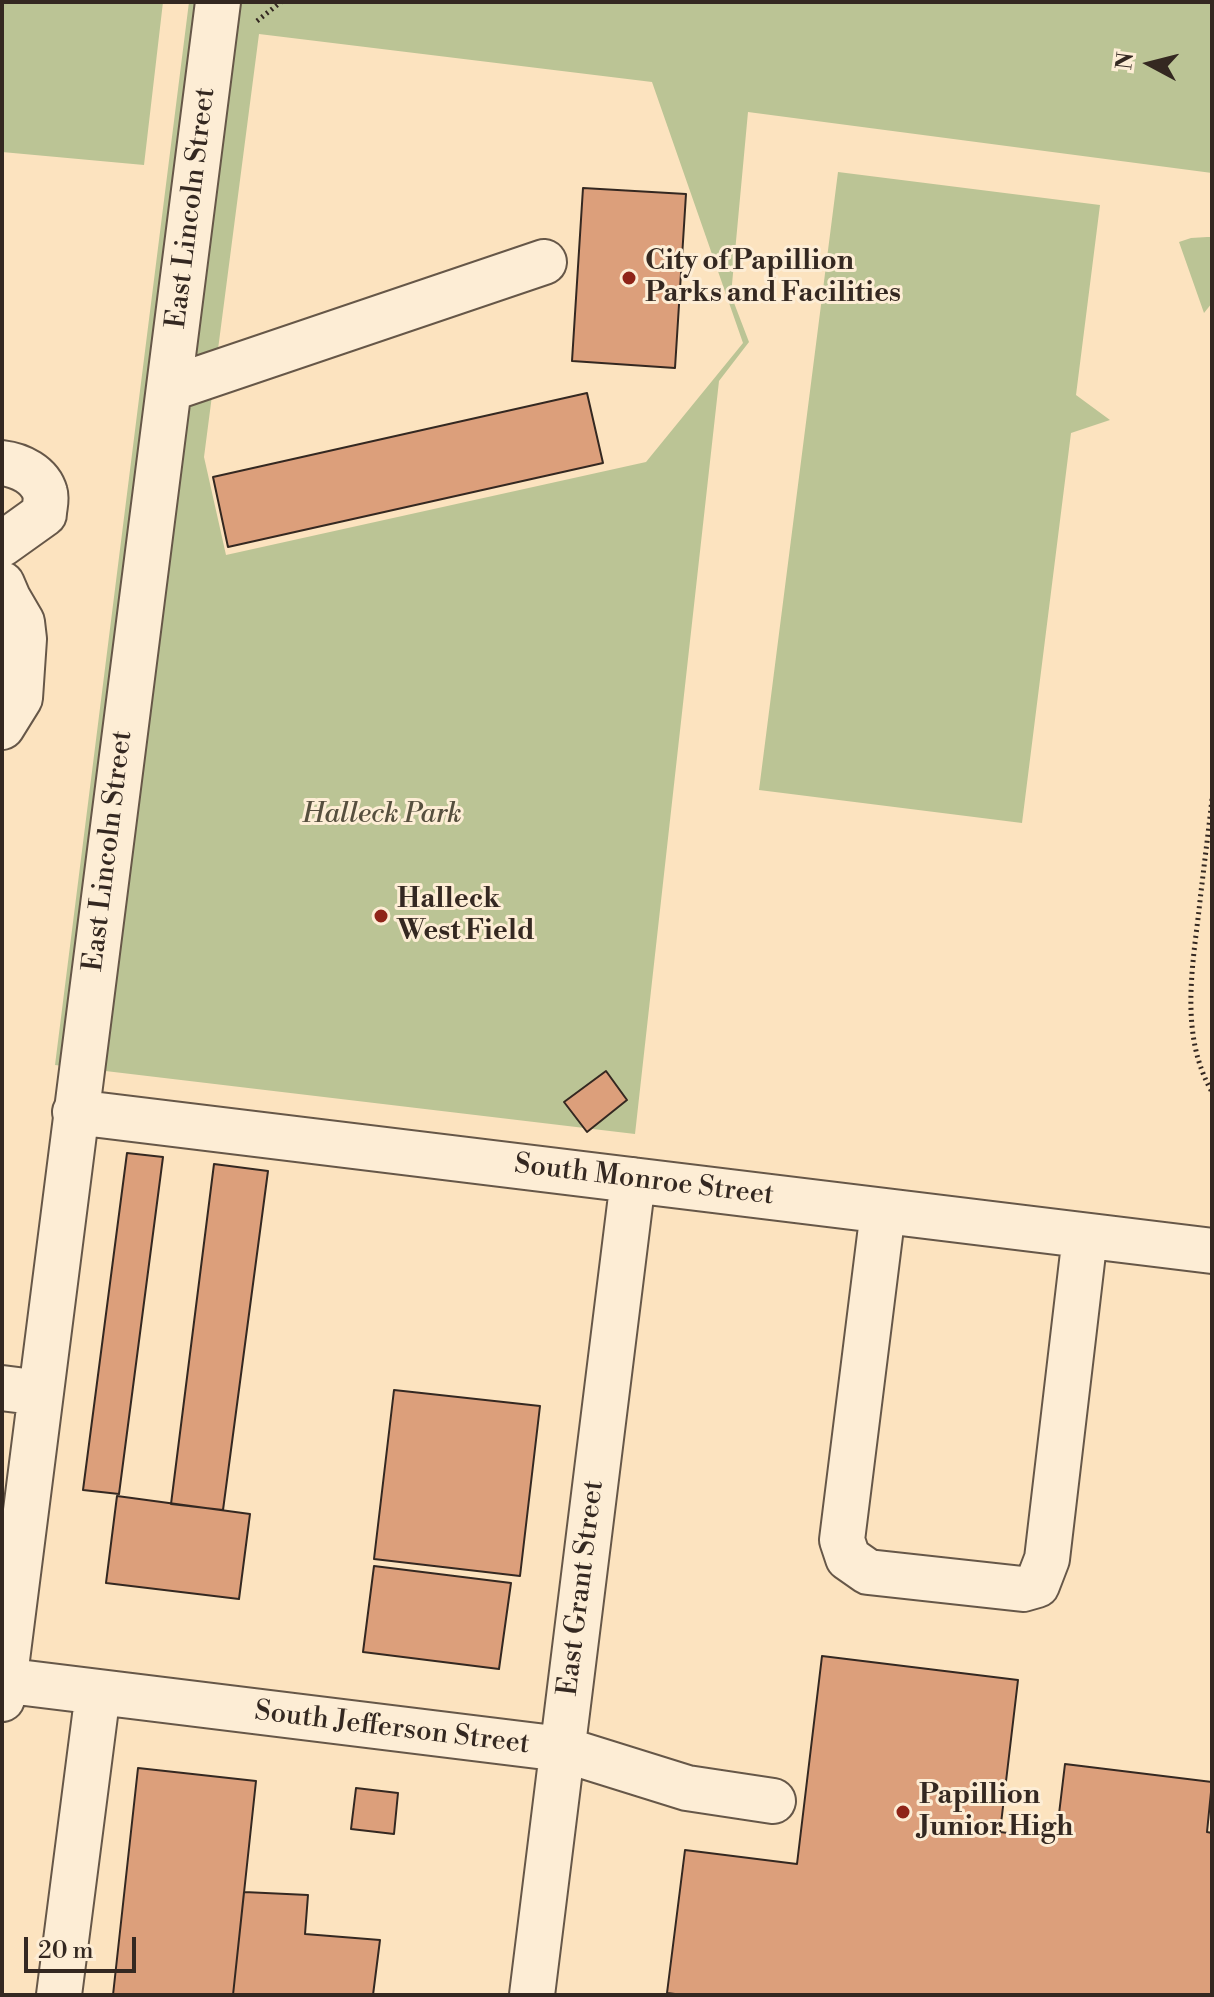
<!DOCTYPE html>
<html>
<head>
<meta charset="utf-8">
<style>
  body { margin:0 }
  #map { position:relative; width:1214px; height:1997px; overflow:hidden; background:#fce3bf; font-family:"Libre Bodoni",serif }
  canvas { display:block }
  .frame { position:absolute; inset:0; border:4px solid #342821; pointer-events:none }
  .north { position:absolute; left:1110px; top:24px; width:80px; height:80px; -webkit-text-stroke:6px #fdedd5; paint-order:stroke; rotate:277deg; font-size:22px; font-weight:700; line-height:32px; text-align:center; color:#342821 }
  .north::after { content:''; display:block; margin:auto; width:28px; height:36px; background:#342821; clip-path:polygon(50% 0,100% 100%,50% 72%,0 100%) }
  .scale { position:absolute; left:24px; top:1937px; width:112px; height:36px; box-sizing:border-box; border:4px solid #342821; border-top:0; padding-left:10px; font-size:24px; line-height:28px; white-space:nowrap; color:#342821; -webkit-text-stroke:6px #fdedd5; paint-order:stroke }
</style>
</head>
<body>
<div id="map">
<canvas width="1214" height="1997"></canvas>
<div class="frame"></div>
<div class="north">N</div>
<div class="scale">20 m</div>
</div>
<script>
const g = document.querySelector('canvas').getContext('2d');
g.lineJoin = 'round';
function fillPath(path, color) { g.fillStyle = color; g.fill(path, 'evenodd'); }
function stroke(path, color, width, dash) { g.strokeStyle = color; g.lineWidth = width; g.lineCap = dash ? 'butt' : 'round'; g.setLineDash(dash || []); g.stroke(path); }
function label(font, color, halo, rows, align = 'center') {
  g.font = font + ' "Libre Bodoni",serif'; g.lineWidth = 6; g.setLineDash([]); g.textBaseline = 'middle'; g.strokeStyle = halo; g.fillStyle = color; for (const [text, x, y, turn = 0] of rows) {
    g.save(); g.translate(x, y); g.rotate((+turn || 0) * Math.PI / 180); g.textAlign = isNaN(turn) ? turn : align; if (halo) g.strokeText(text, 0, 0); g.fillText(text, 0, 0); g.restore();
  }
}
fillPath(new Path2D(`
  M2,2H163L144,165L2,152Z
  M189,2H1212V173L748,112L731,295L749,342L719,381L635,1134L55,1065ZM259,34L652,82L743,343L646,462L226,555L204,457Z
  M838,172L1100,205L1076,395L1110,420L1071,433L1022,823L759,790Z
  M1207,237H1212V303L1204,313L1179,242L1191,238Z`), '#bbc495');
const building = new Path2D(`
  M583,188L686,194L675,368L572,361Z
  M587,393L603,463L228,547L213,477Z
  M606,1071L627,1100L587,1132L564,1102Z
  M127,1153L163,1157L119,1494L83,1490Z
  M214,1164L268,1171L223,1510L171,1504Z
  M394,1390L540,1406L520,1576L374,1559Z
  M117,1496L250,1514L239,1599L106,1583Z
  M374,1566L511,1583L499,1669L363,1652Z
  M822,1656L1018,1680L1000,1832L1056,1839L1065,1764L1212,1782L1207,1832L1212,1833V1995H683L667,1993L685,1850L797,1864Z
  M138,1768L256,1781L233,1995H113Z
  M356,1788L398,1793L394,1834L351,1829Z
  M244,1892L308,1895L305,1934L380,1940L373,1995H233Z`);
fillPath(building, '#dc9f7b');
stroke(building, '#342821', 2);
const minor = new Path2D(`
  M169,389L544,262
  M2,463C20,465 40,475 45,493C47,499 44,508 44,514L2,544
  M2,584L8,598L22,622L24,639L20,698L2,727
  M75,1112L1212,1251
  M883,1211L842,1540L848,1558L868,1572L1023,1589L1037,1585L1047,1559L1085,1236
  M2,1388L41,1393
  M2,1680L562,1749L687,1788L773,1801
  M2,1699L218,2
  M59,1995L98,1692
  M532,1995L633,1180`);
stroke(minor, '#665748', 48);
stroke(new Path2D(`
  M257,21L281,2
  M1212,799C1208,836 1203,873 1199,910C1192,970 1180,1036 1212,1092`), '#342821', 5, [2, 4]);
stroke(minor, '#fdedd5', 44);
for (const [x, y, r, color] of [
  [629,278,8,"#8f2418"],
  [381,916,8,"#8f2418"],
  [903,1812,8,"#8f2418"]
]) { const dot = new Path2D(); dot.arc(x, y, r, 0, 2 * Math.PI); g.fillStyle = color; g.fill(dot); stroke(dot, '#fdedd5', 3); }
label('28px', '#342821', '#fdedd5', [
  ["East Lincoln Street",192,208,-83],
  ["East Lincoln Street",109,851,-83],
  ["South Monroe Street",644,1181,7],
  ["East Grant Street",582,1588,-83],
  ["South Jefferson Street",392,1729,7]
]);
label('bold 28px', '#342821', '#fdedd5', [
  ["City of Papillion",645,262],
  ["Parks and Facilities",645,294],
  ["Halleck",397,900],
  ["West Field",397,932],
  ["Papillion",919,1796],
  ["Junior High",919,1828]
], 'left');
label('italic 28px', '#564f3e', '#fdedd5', [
  ["Halleck Park",382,815]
]);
</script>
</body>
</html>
